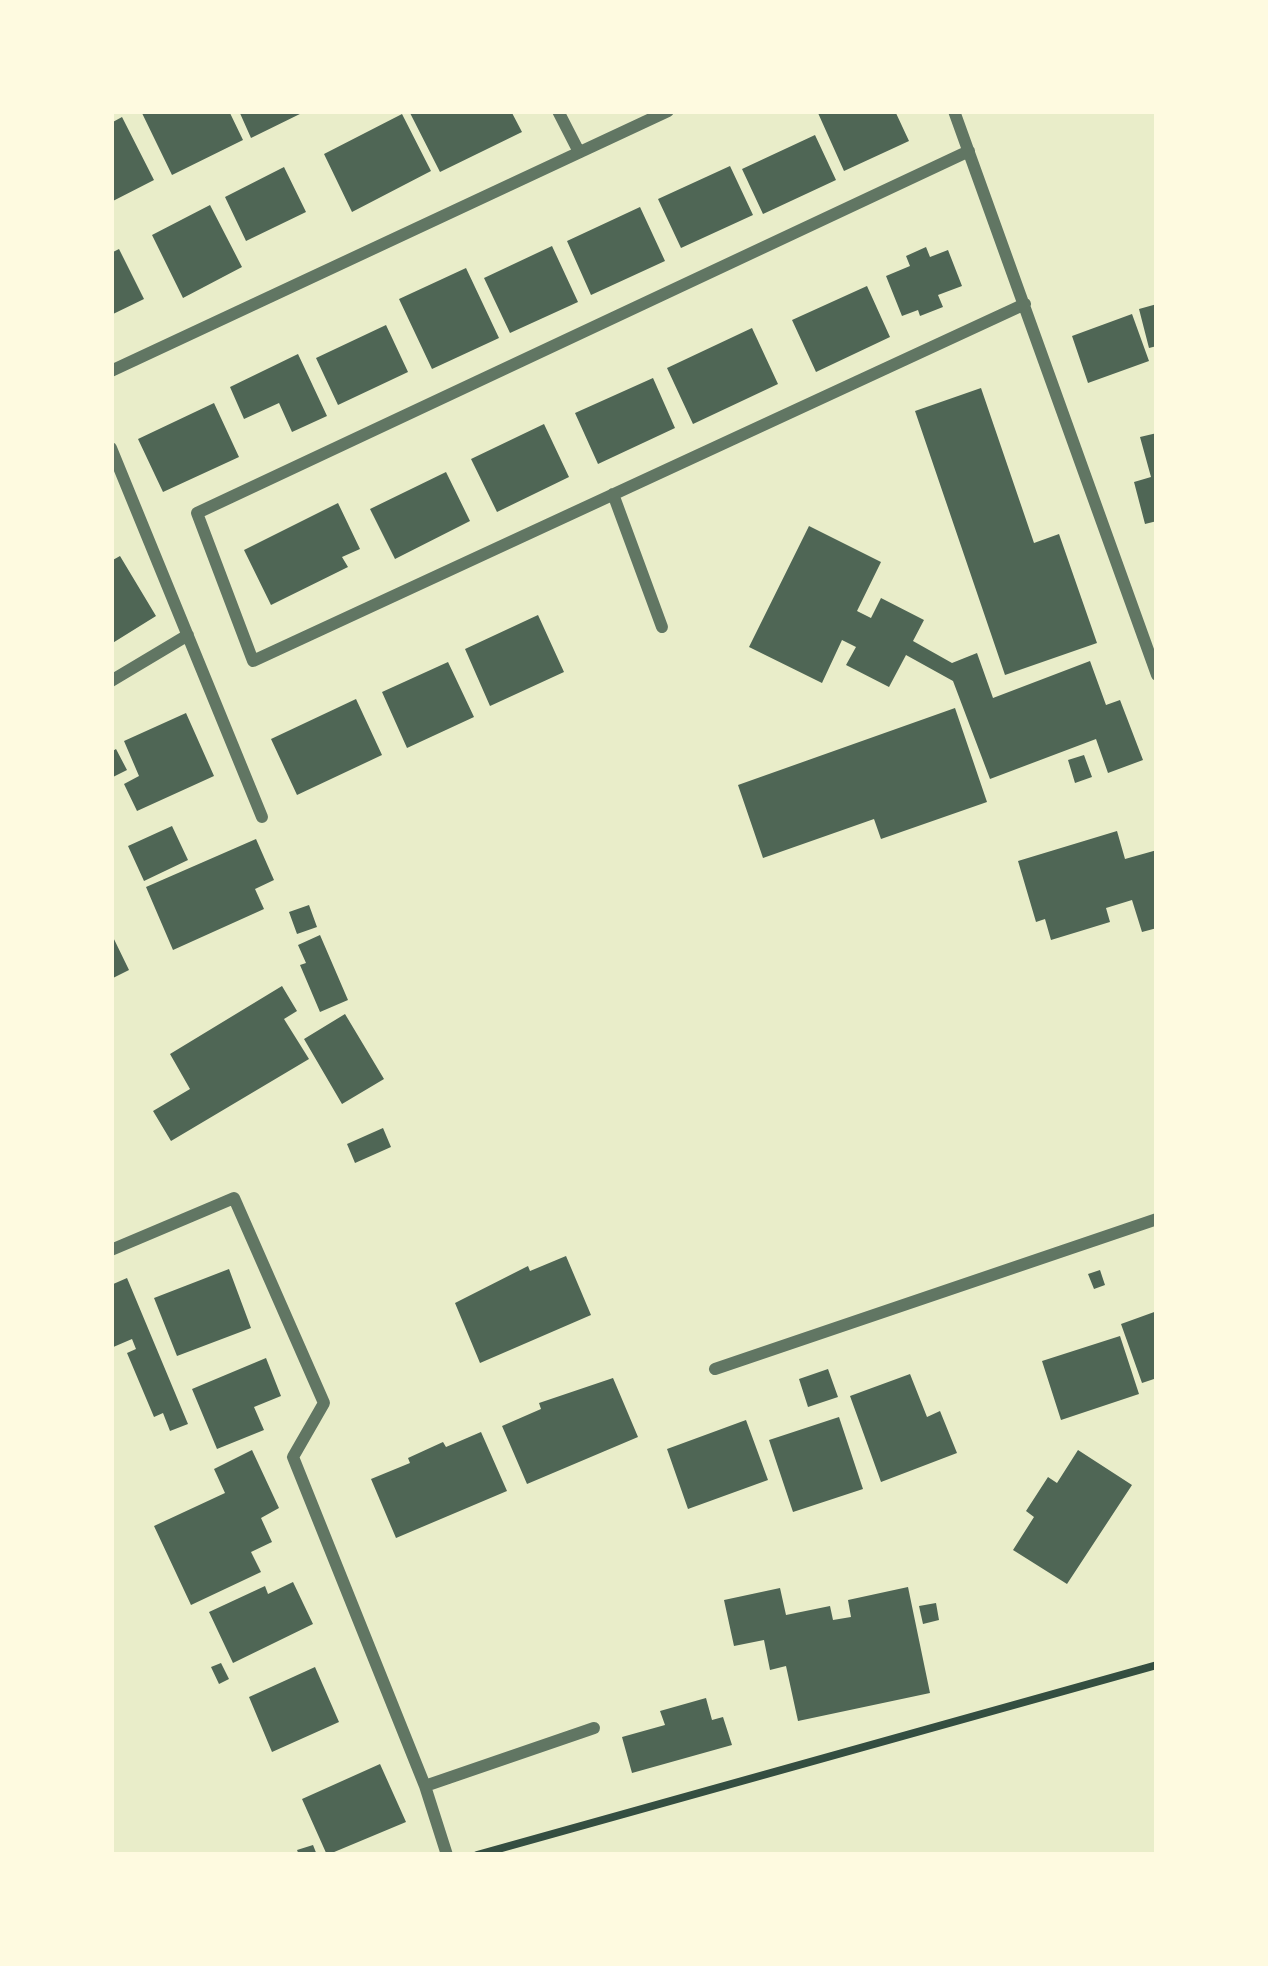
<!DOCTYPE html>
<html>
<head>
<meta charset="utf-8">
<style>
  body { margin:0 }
  #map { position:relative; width:1268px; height:1966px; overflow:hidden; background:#e9edc9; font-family:"Asap Condensed",sans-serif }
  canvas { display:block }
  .frame { position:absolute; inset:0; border:114px solid #fefae0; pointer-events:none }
</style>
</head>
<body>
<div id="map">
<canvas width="1268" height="1966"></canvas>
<div class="frame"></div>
</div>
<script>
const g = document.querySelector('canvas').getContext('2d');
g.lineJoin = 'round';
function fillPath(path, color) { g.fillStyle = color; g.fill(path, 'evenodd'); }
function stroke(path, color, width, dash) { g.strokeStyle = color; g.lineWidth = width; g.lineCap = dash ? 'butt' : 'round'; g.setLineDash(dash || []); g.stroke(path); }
fillPath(new Path2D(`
  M141,111H229L243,140L172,175Z
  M239,111H306L251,138Z
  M409,111H511L522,132L440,172Z
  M823,111H895L909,141L844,171L818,113Z
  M402,114L431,171L352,212L324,154Z
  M122,117L154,180L111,202V123Z
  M815,135L836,180L763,214L742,169Z
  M730,166L753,215L681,248L658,199Z
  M284,167L306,212L246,241L225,197Z
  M210,205L242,267L183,298L152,235Z
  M640,207L665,261L591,295L567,241Z
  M552,246L578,302L510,333L484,278Z
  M926,247L930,257L948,250L962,286L938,295L943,307L920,316L918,310L902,316L886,276L910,266L906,256Z
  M119,249L144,299L111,315V253Z
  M466,268L499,338L432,369L399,299Z
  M867,286L890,337L816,372L792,320Z
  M1157,304V346L1149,348L1139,309Z
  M1132,314L1149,361L1088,383L1072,336Z
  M386,325L408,372L338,405L316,358Z
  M752,328L778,384L693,424L667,368Z
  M298,354L327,416L292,432L279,403L244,419L230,387Z
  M653,378L675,428L598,464L575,413Z
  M981,388L1034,543L1059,534L1097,643L1005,675L915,411Z
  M214,403L239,457L163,492L138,439Z
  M544,424L569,477L497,512L471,459Z
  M1157,433V521L1145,524L1134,482L1151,477L1140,437Z
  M446,472L470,521L395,559L370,509Z
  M338,503L360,549L342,557L348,567L271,605L244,550Z
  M809,526L881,562L857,611L871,618L881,598L924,620L913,641L952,663L977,653L993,698L1090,661L1106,705L1120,700L1143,760L1108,773L1096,739L990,779L953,681L906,655L889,687L846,665L856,647L842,640L822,683L749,647Z
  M120,556L156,616L111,644V561Z
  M538,615L564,672L490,706L465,649Z
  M448,662L474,717L407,748L382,692Z
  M356,699L382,755L297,795L271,739Z
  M955,708L987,802L881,839L874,819L763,858L738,785Z
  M186,713L214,776L137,811L124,784L139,776L124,741Z
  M116,749L127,770L111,778V752Z
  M1084,755L1092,777L1075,783L1068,760Z
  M172,826L188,860L144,881L128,846Z
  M1117,831L1125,859L1157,850V928L1142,932L1132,900L1106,908L1110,922L1051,940L1045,919L1036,922L1018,861Z
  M256,839L274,880L255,889L264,909L173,950L146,887Z
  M309,905L317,927L297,934L289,912Z
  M111,933L129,970L111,979Z
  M320,935L348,1000L320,1012L300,965L306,963L298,945Z
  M282,986L297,1011L284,1019L309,1059L171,1141L153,1111L190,1089L170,1054Z
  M345,1014L384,1079L342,1104L304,1039Z
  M383,1128L391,1147L355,1163L347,1144Z
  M566,1256L591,1315L480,1363L455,1303L528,1266L530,1271Z
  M229,1269L251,1328L177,1356L154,1298Z
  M1100,1270L1105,1285L1094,1289L1088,1274Z
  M127,1278L188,1424L170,1431L163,1413L154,1417L127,1353L136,1349L132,1339L111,1348V1285Z
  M1157,1311V1378L1142,1383L1121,1324Z
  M1120,1336L1139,1394L1061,1420L1042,1361Z
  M266,1358L281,1396L254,1407L264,1430L217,1449L192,1389Z
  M828,1369L838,1397L808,1407L799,1379Z
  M910,1374L927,1417L940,1411L957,1453L881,1482L850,1396Z
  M613,1378L638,1437L527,1484L502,1426L541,1409L539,1403Z
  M839,1417L863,1489L793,1512L769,1440Z
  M746,1420L768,1480L688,1509L667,1449Z
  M481,1432L507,1491L396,1538L371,1479L410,1463L408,1458L443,1442L446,1447Z
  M252,1450L279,1508L261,1518L272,1542L251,1552L261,1572L191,1605L154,1526L225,1493L214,1469Z
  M1078,1450L1132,1485L1067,1584L1013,1550L1034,1517L1026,1511L1048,1477L1057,1483Z
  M293,1582L313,1624L233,1663L209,1612L265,1586L268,1594Z
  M908,1587L930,1693L798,1721L786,1666L770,1670L764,1640L734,1646L724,1600L780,1588L786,1615L830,1606L833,1620L851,1617L848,1600Z
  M936,1603L939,1620L923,1624L919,1606Z
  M221,1663L229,1679L219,1684L211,1667Z
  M315,1667L339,1722L272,1752L249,1697Z
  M706,1698L712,1720L723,1717L732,1745L632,1773L622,1737L665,1725L660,1711Z
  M380,1764L406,1822L327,1855L302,1799Z
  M313,1845L317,1855H299L297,1850Z`), '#4f6655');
stroke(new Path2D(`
  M477,1855L1157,1665`), '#344e41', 8);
stroke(new Path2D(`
  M558,111L579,152
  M954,111L1157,675
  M969,151L197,513L253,661L1025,304
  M111,371L668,111
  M111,448L262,817
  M613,494L662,627
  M111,681L188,635
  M111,1250L234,1198L324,1403L293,1457L425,1786L447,1855
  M715,1369L1157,1219
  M425,1786L594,1728`), '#617663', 12);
</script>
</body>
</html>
